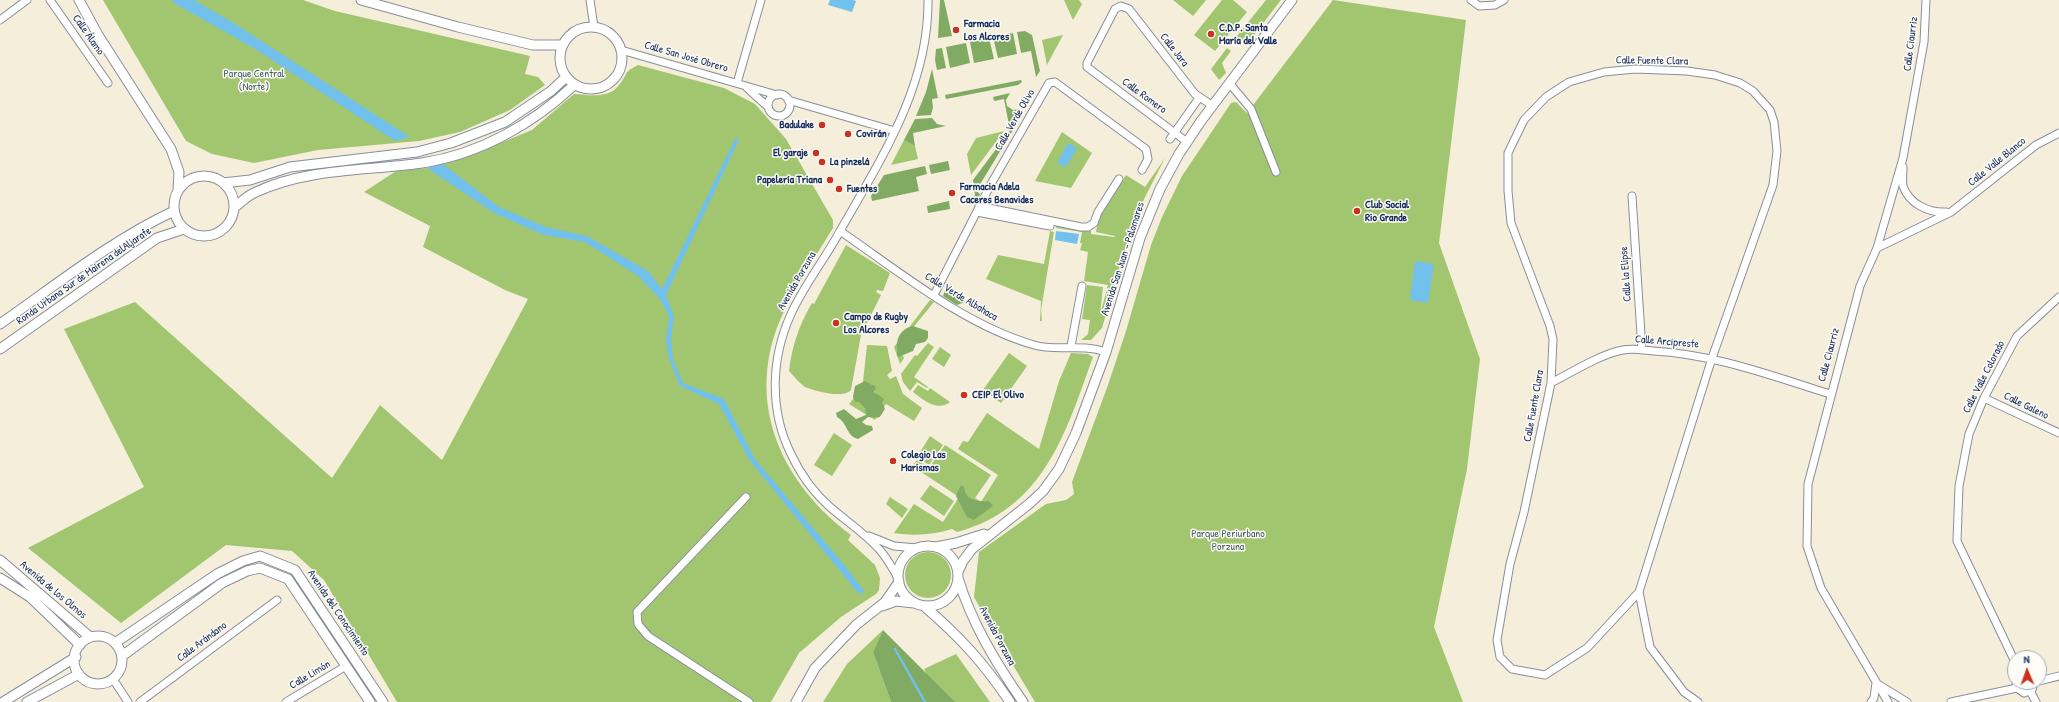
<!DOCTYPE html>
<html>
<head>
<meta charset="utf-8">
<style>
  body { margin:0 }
  #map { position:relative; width:2059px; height:702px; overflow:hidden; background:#f4eedb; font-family:"Patrick Hand",sans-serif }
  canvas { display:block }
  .north { position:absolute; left:2007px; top:650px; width:40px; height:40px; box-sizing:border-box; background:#fdfcf7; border:1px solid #a3aaba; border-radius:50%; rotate:358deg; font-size:11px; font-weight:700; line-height:16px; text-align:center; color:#1b2f5e }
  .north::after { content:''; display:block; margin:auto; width:14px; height:18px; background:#c8321e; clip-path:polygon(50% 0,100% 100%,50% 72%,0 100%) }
</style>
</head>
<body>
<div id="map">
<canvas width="2059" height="702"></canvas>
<div class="north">N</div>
</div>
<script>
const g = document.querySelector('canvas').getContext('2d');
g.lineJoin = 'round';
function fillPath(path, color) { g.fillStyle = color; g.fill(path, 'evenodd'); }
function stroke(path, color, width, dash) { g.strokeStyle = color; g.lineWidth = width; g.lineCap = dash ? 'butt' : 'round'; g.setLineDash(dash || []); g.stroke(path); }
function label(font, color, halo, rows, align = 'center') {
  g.font = font + ' "Patrick Hand",sans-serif'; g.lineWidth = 3; g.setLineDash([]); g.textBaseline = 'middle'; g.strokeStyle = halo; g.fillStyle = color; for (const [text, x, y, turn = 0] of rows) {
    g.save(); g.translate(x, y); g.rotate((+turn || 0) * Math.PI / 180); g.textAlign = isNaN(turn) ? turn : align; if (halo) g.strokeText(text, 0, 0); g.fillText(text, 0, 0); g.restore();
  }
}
fillPath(new Path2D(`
  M103,0H303L335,11L530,56L525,74L538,77L545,85L510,110L460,132L419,141L318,150L254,163L212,154L186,141Z
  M1064,0H1079L1082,4L1073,20Z
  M1173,0H1206L1193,16Z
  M1222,0H1233L1247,12L1215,51L1194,35Z
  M1266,0H1281L1247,44L1238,43L1233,41Z
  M1333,0L1466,20L1439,243L1480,359L1467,469L1434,627L1463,702H1035L998,640L974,597L979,552L1046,504L1066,500L1074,494L1072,482L1108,385L1126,331L1151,245L1162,217L1182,176L1231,103L1236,102L1247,113Z
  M1063,35L1047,65L1042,40Z
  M1227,48L1231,51L1222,63L1226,73L1219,80L1211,69Z
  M638,65L724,88L755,104L786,139L833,220V228C814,259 792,291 778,325C746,408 784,485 851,535L848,540L875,565L880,578L879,590L876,594L841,617L799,653L771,702H397L324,580L292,551L226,545L121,623L28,548L144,487L64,329L135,302L332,478L380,405L442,460L528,299L505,290L423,247L430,226L364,192L396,171L427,168L461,159L532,130L574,94C589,95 609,99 619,85C629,73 622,73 638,65Z
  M1004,131L971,175L967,154L976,138Z
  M1062,132L1092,153L1071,188L1035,181Z
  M904,140L915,146L918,159L891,165Z
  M1165,158L1144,199L1129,237L1102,328L1091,340H1081L1088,334L1090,320L1082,319L1087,285L1103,287L1100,315L1108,285L1084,281L1088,252L1080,250L1082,243H1080L1082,232L1056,228L1057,224L1091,231V234L1114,237L1115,236L1096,232L1099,217L1126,175L1145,187Z
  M1050,231L1054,232L1041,310L1042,321H1040L1041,301L986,279L998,255L1044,264Z
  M846,245L890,273L883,291L877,290L876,292L881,295L861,335L851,390C843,399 815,391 805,387C800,384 793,375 789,371C792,346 799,325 812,303L814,304Z
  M930,300L934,302L898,346L904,358L900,364L894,347Z
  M928,343L934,347L914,377L928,387L927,388L917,382L910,391L903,382L901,374L915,355L917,356Z
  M867,345L887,346L892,371L887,375L890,379L896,376L903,394L922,408L914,421L886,404L875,420L849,404L862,388L876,395L872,385L863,382Z
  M940,347L951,355L944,367L932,359Z
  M1009,353L1027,366L1001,403L983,390Z
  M1071,353L1088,354L1093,357C1066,432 1044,509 957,532L952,529C934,535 912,536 894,533L914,504L943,522L959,497L912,466L917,460L929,468L945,445L991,475L975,498L981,502L998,475L958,449L963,441L968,442L987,413L1039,449L1059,381Z
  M918,385L928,391L930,388L950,402C938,412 923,400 913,392Z
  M834,433L852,445L832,476L814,465Z
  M930,436L943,445L929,465L917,457Z
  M930,485L954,501L944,516L920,499Z
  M890,497L908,509L902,518L886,504Z
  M905 575a23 23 0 1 1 46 0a23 23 0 1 1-46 0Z
  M883,630L873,652L891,702H823L847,664Z
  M956,654L990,702H941L924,669Z`), '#a2c670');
fillPath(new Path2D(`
  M940,0H944L952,36L938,38Z
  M1025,31L1032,35L1040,71L1036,77L1031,51L1021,53L1017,32Z
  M1013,33L1017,54L998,58L993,37Z
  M989,38L994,59L974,63L970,42Z
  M966,43L970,63L950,68L946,47Z
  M942,48L946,68L937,70L935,60L936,49Z
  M932,69L938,98L932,99L933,107L931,115L916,116L926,92Z
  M1021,80L1022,82L1018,85L946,99L945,95Z
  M1010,93L1006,100L1007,106L1013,110L1020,109L1009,125L1004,99L994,101L993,97Z
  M932,118L937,124L946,126L913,133L915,146L904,140L915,119Z
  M1011,129L1013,130L976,191L980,194L975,203L970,204L975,195L973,180Z
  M948,161L950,170L931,174L929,165Z
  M925,166L927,174L916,177L919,191L872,201L871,196L884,175Z
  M949,201L950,209L928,213L927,206Z
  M947,284L953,291L964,296L965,302L957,305L943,296Z
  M913,326L928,331V338L925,342L916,344L913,351L898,357C896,354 898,352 897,348C896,337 902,328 913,326Z
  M865,381L876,387L874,392L884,399L882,403L885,409C878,419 882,418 868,417L862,422L866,425L872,426L873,430L858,439C846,436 848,423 837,417L836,413L844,409L856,419L866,415L865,408L859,402H855L853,397L855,386Z
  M961,485L964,487C965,500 977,502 989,501L993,506L974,520L967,517L956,496Z
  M883,630L955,702H891L873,652Z`), '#81ab62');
fillPath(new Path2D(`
  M172,0H194L232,22L410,137L395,141L257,50L174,3Z
  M830,0H853L856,1L852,12L828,5Z
  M738,138V142L666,295L674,316L671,340L673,359L683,383L724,399L755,459L846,567L864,591L862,594L858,593L750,461L719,404L680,386L669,359L666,341L669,316L660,299L638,276L585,242L544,235L494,213L427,168L443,164L499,207L546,227L587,236L648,271L662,289L735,139Z
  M1068,143L1077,148L1066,167L1057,163Z
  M1056,231L1079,234L1077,244L1055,240Z
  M1415,261L1434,264L1428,303L1410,300Z`), '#72c0ec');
stroke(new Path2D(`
  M895,649L925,702`), '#72c0ec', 2.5);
const minor = new Path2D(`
  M50,0L108,83
  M590,0L594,27
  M1471,0L1479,6L1495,5L1504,0
  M0,20L27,0
  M621,50L777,95
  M737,83L761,0
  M1230,84L1251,109L1276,172
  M747,88L768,107
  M768 105a11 11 0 1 1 22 0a11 11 0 1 1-22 0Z
  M788,100L895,131
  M1170,139L1199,98
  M1187,142L1087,67V63L1115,9L1121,6L1129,9L1195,94L1213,106
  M1903,167C1903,173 1902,181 1903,186C1909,204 1929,213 1946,212
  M1632,196L1642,350
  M979,206L1081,227H1088L1094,223L1098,212L1119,179
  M977,212L1050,226
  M840,231C900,272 964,325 1034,345C1058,352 1080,343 1106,352
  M1877,248L1951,212L2036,145L2059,133
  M934,295L991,184L1049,83L1055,82L1146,149L1148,159L1142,170
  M1071,346L1082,286
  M1551,383C1570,373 1603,353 1623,350C1632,348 1644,350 1653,351C1714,354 1772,376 1830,394
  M1984,398L2059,433
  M746,497L637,612L638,624L648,636L749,702
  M869,536L894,546L917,548
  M898,578C892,567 886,556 878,548C863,532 846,521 830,507C814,493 800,473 791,454C769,410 771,358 791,314C804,285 825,259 840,231C881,159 929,86 928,0
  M1639,592L1587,648L1545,675L1512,669L1500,657L1497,640L1510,564L1524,512L1551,383L1553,339L1550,326L1511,223L1508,191V153L1524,120L1546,97L1569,82L1604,72L1635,69L1687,71L1715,75L1740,83L1753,91L1770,110L1774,122L1777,151L1773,185L1712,358L1639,592L1650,647L1684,692L1698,702
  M2015,662L1957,541L1959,486L1969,434L1984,398L2017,336L2059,297
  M113,679L128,702
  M2039,681L2059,676
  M2016,682L2017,688L2024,693L2032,690L2034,682
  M2030,691L2036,702
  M140,702L277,600
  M286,702L346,666
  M1871,702L1874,698L1876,683L1907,702
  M1888,702L1821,588L1807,546L1808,484L1860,286L1877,248L1903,158L1924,42L1926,0
  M1951,702L2017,688`);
const tertiary = new Path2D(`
  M79,0L98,35L171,149L179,172L178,190
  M361,0L458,27L533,45H562
  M560 58a31 31 0 1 1 62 0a31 31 0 1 1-62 0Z
  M174 206a30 30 0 1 1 60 0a30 30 0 1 1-60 0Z
  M223,183L250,180L290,167L417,152L451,143L505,122L551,91L566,77
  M234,208C241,202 248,195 256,192C307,168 367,171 422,163C480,154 533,124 574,85
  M0,324C56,285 112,240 174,211
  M0,349L157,238L184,229
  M898 576a30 30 0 1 1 60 0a30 30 0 1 1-60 0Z
  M936,547L956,543L984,534
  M0,560L90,637
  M958,572L963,561L972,549L1029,504L1043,491L1059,469L1076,433L1106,352L1140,238L1160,189L1179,154L1201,121L1292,0
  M0,578L30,597L80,645
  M958,578C972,624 996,663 1023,702
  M882,606L896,601L914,603
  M924,606C960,637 983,662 1010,702
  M74 660a24 24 0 1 1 48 0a24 24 0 1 1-48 0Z
  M115,643L217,574L243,561L260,556L295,570L383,702
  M122,656L222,583L247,571L260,568L288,579L370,702
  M3,702L76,657
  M27,702L79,674
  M796,702L815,668L856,625L885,602L899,582`);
stroke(minor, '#888e9c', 9);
stroke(tertiary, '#888e9c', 11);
stroke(minor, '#fff', 7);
stroke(tertiary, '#fff', 9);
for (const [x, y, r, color] of [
  [956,30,4,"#c8321e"],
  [1211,34,4,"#c8321e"],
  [822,125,4,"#c8321e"],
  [848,134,4,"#c8321e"],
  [816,153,4,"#c8321e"],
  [822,162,4,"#c8321e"],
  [830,180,4,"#c8321e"],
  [839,189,4,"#c8321e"],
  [952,193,4,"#c8321e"],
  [1357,211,4,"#c8321e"],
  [836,323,4,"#c8321e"],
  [964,395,4,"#c8321e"],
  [893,461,4,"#c8321e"]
]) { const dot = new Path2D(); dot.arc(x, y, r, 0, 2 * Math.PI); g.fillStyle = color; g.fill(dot); stroke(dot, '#fdfcf7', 1.5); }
label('bold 11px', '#1b2f5e', '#fdfcf7', [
  ["Farmacia",964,24],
  ["Los Alcores",964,37],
  ["C.D.P. Santa",1219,28],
  ["María del Valle",1219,41],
  ["Badulake",814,125,"right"],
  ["Covirán",856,134],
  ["El garaje",808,153,"right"],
  ["La pinzelá",830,162],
  ["Papelería Triana",822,180,"right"],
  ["Farmacia Adela",960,187],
  ["Caceres Benavides",960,200],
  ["Fuentes",847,189],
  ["Club Social",1365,205],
  ["Rio Grande",1365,218],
  ["Campo de Rugby",844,317],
  ["Los Alcores",844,330],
  ["CEIP El Olivo",972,395],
  ["Colegio Las",901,455],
  ["Marismas",901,468]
], 'left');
label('11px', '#1b2f5e', '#fdfcf7', [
  ["Calle Álamo",88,35,55],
  ["Calle Ciaurriz",1911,44,-83],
  ["Calle Jara",1174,50,52],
  ["Calle San José Obrero",686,57,16],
  ["Calle Fuente Clara",1652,61,1],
  ["Calle Romero",1144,96,36],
  ["Calle Verde Olivo",1015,120,-60],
  ["Calle Valle Blanco",1997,162,-39],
  ["Avenida San Juan - Palomares",1123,259,-72],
  ["Calle la Elipse",1626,274,-94],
  ["Ronda Urbana Sur de Mairena delAljarafe",84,276,-35],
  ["Avenida Porzuna",797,281,-60],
  ["Calle Verde Albahaca",961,297,31],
  ["Calle Arcipreste",1667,342,5],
  ["Calle Ciaurriz",1829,355,-75],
  ["Calle Valle Colorado",1984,377,-63],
  ["Calle Fuente Clara",1534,406,-80],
  ["Calle Galeno",2026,406,26],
  ["Avenida de los Olmos",53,590,40],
  ["Avenida del Conocimiento",338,613,56],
  ["Avenida Porzuna",997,636,62],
  ["Calle Arándano",202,642,-37],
  ["Calle Limón",310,675,-31]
]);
label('11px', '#445c63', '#fdfcf7', [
  ["Parque Central",254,74],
  ["(Norte)",254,87],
  ["Parque Periurbano",1228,534],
  ["Porzuna",1228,547]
]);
</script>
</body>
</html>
